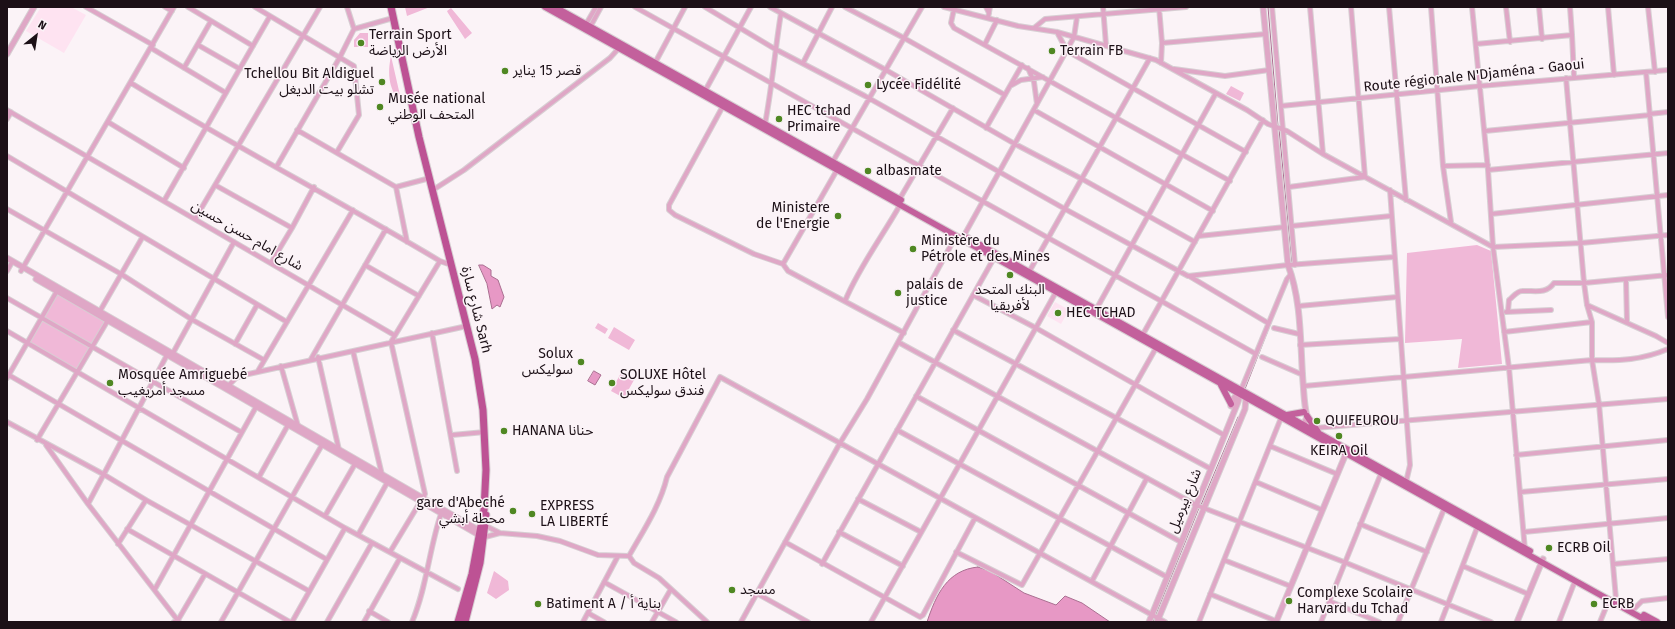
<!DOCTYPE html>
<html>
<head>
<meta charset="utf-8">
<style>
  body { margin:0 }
  #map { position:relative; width:1675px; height:629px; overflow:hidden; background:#fbf3f7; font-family:"Fira Sans",sans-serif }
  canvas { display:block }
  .frame { position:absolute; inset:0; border:8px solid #1c1017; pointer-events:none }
  .north { position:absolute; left:16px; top:16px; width:40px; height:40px; -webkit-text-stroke:3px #fbf3f7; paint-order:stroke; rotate:30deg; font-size:11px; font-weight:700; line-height:16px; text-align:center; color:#1c1017 }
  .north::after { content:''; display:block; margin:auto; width:14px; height:18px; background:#1c1017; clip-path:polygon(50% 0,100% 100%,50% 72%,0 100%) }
</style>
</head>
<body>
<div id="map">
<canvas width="1675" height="629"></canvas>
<div class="frame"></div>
<div class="north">N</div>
</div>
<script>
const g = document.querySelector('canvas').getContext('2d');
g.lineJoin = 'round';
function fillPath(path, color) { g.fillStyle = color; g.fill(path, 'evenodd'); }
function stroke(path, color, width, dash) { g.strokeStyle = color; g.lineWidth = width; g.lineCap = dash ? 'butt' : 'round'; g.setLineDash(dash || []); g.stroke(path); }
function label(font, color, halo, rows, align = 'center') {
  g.font = font + ' "Fira Sans","Noto Sans Arabic",sans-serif'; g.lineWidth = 3; g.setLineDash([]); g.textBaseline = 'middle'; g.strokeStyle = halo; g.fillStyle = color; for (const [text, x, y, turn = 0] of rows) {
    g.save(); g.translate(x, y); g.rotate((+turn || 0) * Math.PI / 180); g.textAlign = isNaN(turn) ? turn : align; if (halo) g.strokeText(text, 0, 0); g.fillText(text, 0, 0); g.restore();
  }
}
fillPath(new Path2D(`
  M41,7H71L86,15L64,53L26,31Z
  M1055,302L1069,310L1061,324L1047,316Z`), '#fee3f1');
fillPath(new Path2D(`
  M405,7H430L407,16Z
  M451,8L472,33L465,39L448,13L447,11Z
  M360,33H368V47H354V40Z
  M391,56L402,104C389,91 387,74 391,56Z
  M1231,86L1244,93L1240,101L1226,94Z
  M1477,245L1491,251L1502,364L1458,368L1462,339L1405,343L1407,253Z
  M57,291L108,320L78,372L27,343Z
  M598,323L608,329L605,334L595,328Z
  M614,327L635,340L629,350L608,338Z
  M621,373L634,380L624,398L611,391Z
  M494,571L508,581L509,590L496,599L487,593Z`), '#f0b8d7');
const water = new Path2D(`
  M479,265H483L491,270V276L498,280L504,297L500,307L497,305L492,309L487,284Z
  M594,371L601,375L595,385L588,381Z
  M978,567L990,571L1024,593L1056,605L1065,596L1082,603L1110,622H927C936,595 947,570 978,567Z`);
fillPath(water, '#e798c5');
stroke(water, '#aa6f91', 1);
stroke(new Path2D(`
  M1268,7L1278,126
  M1279,129L1292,263
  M1245,389L1272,320
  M1201,505L1238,417
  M1156,614L1199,508
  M1153,622L1155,617`), '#aa6f91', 1);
const minor = new Path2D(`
  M86,7L153,45
  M165,7L172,11
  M188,7L253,46
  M255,7L354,66L359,115L337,152
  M635,7L1256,354
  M705,7L775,49L865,96L1065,209L1188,276L1288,265L1394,257
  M770,7L886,70L1015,144L1082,179L1195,242
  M845,7L904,38L1005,95
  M944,7L1018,26L1057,32L1156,60L1247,110L1268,124L1287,131L1323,154L1493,247L1581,243L1668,235
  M986,7L989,13
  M1103,7L1106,45
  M1159,7L1162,43L1161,63
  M1272,7L1295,265
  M1310,7L1323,154
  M1389,7L1406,200
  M1431,7L1443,166L1451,222
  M1472,7L1488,170L1493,247L1509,368L1525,550
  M1506,7L1510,42
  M1539,7L1542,39
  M1570,7L1572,35
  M1608,7L1614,75
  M1648,7L1655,72
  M954,9L951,23L954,28L1230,181
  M988,18L990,7
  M585,26L596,7
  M1034,28L1045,19L1186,7
  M354,29L393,18
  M589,29L601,7
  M1057,32L1067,51L1246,152
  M1162,43L1266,34
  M985,44L997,20
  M1476,44L1572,35L1574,77
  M198,45L240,69
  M151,48L226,93
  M655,63L685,7
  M803,63L832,7
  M184,68L211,21
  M1028,68L1034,82L1037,104
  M1174,69L1225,76L1269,70
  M1646,72L1668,317
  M1566,78L1584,283L1587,305L1592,322V360L1599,404L1616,599
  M131,83C232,145 338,200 440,261L451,265
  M1012,85L1021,80L1043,77
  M705,91L751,7
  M723,106L669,205V210L675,215L754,254L783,264L788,271L904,333
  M1281,106L1480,86L1668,70
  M7,110L394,335
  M1034,110L1213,211
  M1649,114L1668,112
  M7,119L11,112
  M108,122L184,168
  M765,124C772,87 775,50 781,13
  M986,128L1022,65
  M297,130L396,187L430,178
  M1485,131L1650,115
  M7,156L287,322
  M832,163L922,7
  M277,166L340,57L354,29L347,7
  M1443,166L1488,165
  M1488,170L1668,153
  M215,185L292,228
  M396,187L407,242
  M1289,187L1365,177L1351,7
  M436,188L464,170L610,58L619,48
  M1390,190L1410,465L1406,482
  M899,200L953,108
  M164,201L270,16
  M7,209L121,274L191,319L264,360
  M1491,214L1668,195
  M195,219L320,7
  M1292,226L1391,216
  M1199,236L1285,227
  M962,239L1074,37L1077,17
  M271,263L292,228L314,187
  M783,264L837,170
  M365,265L419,296
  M7,271L11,264
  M21,271L174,7
  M1029,272L1150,58
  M1189,276L1268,323
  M1626,279L1627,323
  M973,295L1036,328L1224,435
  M7,298L241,432
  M845,301C859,267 882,237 900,205
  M1587,305L1656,336L1668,343
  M1299,306L1397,297
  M1097,308L1216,93
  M100,311L142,238
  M1508,311L1509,300C1513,297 1517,291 1522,291C1533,290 1546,295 1554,283H1584L1668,275
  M1506,312L1551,310
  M1274,328L1299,334
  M953,330L1211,469
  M7,331L345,528L458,589
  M1504,332L1592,322
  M432,333L457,471
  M1142,336L1263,120
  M898,342L1196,505L1344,562L1491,622
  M235,344L257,305
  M1300,345L1400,339
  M353,351L382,475
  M173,353L234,242
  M318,357L339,450
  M1262,357L1303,375
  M311,359L386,229
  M281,366L298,426
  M258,371L353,210
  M7,374L326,559
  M7,378L57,291
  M1304,386L1592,360C1620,361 1642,360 1668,349
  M227,387L236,378L244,375L467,326
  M1241,390L1287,279L1291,274
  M916,396L1181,542
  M7,422L103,474L146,500L309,591
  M1315,428L1668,399
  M897,430L1167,577
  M452,435L485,432
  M37,440L108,320
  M46,445L88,504L179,622
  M1270,446L1337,474
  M1516,455L1668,440
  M259,477L288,425
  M1256,482L1322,510
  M1521,492L1668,479
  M858,499L921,532
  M88,504L167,355
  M325,516L355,464
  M1360,524L1427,552
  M486,526L500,533
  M127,529L290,622
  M839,532L903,566
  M1524,532L1668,518
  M358,535L387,483
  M485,537L500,533L537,536L560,541L598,555L629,556L634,563L659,578L707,622
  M785,542L920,617L923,615L975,518
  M118,544L146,500
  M390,552L425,494L391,342L440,261
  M956,552L1022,585L1156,348
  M629,556C643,531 660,506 667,477L720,377L1165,622
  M1224,560L1290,586
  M822,564L994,258
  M1614,564L1668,559
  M1463,566L1528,594
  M1092,581L1147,478
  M604,582L676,622
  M155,589L256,407
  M756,593L808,622
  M1210,594L1276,621
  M1329,601L1379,622
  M1634,609L1642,601L1668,598
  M369,611L388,622
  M588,613L604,622
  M174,622L178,620L205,574
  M221,622C255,563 288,503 322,445
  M292,622L345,528
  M327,622L372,543
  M364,622L400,558
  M412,622C427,587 429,549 441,514
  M583,622L618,556
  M652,622L671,589
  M741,622L840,443L867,399L956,236
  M871,622L1056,292
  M1199,622L1281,418
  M1321,622L1382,471
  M1398,622L1444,509
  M1441,622L1477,528
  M1559,622L1575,581
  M1600,622L1609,600`);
const tertiary = new Path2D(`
  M1263,7L1288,265C1302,302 1300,343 1303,382C1304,393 1304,405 1307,416L1303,428
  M7,54L34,7
  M7,258L480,531
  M36,279L479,535
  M1231,406L1234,398L1240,391
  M1149,622L1238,402L1241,391
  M1157,622L1245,409L1246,398
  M1276,622L1347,451
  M1517,622L1543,559`);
const primary = new Path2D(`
  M545,7L1649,622
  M555,7L901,200
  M968,238L1530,551
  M1221,385L1231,404
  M1287,415L1304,412
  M1307,416L1318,432
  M1644,615L1657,622`);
const trunk = new Path2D(`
  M391,7L419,137L475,359L483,410L486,470L484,510L472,574L458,622
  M465,622L480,563L486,515`);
stroke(minor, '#d7cfd3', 6);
stroke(tertiary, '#d7cfd3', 7);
stroke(primary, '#d7cfd3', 8);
stroke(trunk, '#d7cfd3', 9);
stroke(minor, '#dfa7c6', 4);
stroke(tertiary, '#dfa7c6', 5);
stroke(primary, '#c3609c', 6);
stroke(trunk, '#bd5294', 7);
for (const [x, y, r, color] of [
  [361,43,4,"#4f8722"],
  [1052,51,4,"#4f8722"],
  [505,71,4,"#4f8722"],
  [382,82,4,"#4f8722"],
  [868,85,4,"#4f8722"],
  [380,107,4,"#4f8722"],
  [779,119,4,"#4f8722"],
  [868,171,4,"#4f8722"],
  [838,216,4,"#4f8722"],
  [913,249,4,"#4f8722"],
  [1010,275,4,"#4f8722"],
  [898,293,4,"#4f8722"],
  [1058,313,4,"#4f8722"],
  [581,362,4,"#4f8722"],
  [110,383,4,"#4f8722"],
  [612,383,4,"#4f8722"],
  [1317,421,4,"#4f8722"],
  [504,431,4,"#4f8722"],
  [1339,436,4,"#4f8722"],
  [513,511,4,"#4f8722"],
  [532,514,4,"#4f8722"],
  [1549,548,4,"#4f8722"],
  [732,590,4,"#4f8722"],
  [1289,601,4,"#4f8722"],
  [538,604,4,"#4f8722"],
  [1594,604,4,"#4f8722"]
]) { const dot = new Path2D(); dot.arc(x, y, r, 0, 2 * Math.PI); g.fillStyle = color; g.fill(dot); stroke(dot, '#fbf3f7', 1.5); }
label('14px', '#1c1017', '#fbf3f7', [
  ["Terrain Sport",369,35],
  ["الأرض الرياضة",369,51],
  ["Terrain FB",1060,51],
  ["قصر 15 يناير",513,71],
  ["Tchellou Bit Aldiguel",374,74,"right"],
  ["تشلو بيت الديغل",374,90,"right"],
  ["Lycée Fidélité",876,85],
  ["Musée national",388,99],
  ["المتحف الوطني",388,115],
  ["HEC tchad",787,111],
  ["Primaire",787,127],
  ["albasmate",876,171],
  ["Ministere",830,208,"right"],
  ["de l'Energie",830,224,"right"],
  ["Ministère du",921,241],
  ["Pétrole et des Mines",921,257],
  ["palais de",906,285],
  ["justice",906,301],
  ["البنك المتحد",1010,290,"center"],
  ["لأفريقيا",1010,306,"center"],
  ["HEC TCHAD",1066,313],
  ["Solux",573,354,"right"],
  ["سوليكس",573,370,"right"],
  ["Mosquée Amriguebé",118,375],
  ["مسجد أمريغيب",118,391],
  ["SOLUXE Hôtel",620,375],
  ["فندق سوليكس",620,391],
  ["QUIFEUROU",1325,421],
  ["HANANA حنانا",512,431],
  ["KEIRA Oil",1339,451,"center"],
  ["gare d'Abeché",505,503,"right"],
  ["محطة أبشي",505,519,"right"],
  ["EXPRESS",540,506],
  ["LA LIBERTÉ",540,522],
  ["ECRB Oil",1557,548],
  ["مسجد",740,590],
  ["Complexe Scolaire",1297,593],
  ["Harvard du Tchad",1297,609],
  ["Batiment A / بناية أ",546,604],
  ["ECRB",1602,604]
], 'left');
label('14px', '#1c1017', '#fbf3f7', [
  ["Route régionale N'Djaména - Gaoui",1474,76,-6],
  ["شارع امام حسن حسين",247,236,30],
  ["شارع سارة Sarh",476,310,76],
  ["شارع بيرميل",1185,501,-68]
]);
</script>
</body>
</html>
